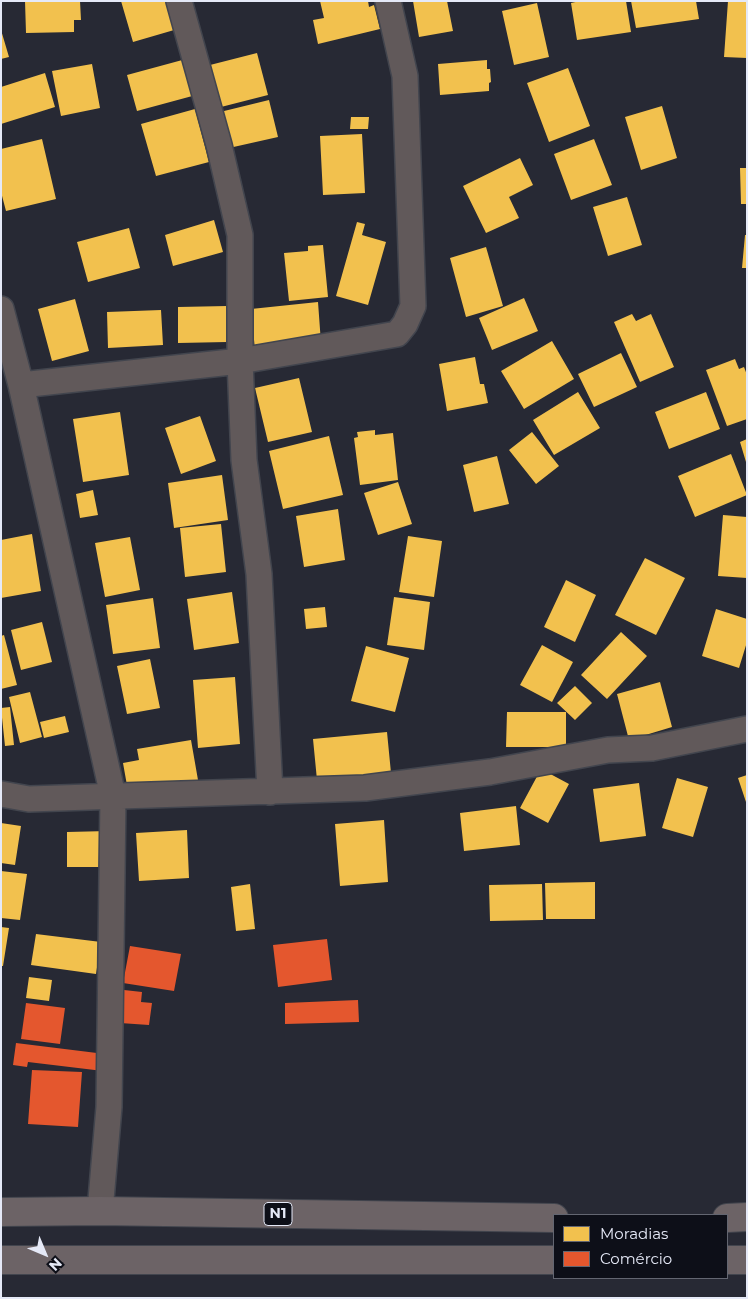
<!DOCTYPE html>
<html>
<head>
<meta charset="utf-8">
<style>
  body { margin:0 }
  #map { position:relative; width:748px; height:1299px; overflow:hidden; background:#272934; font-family:Montserrat,sans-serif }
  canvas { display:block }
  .frame { position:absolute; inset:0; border:2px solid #e5e9f7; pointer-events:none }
  .legend { position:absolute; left:553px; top:1214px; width:175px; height:65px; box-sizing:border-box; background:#0d0f18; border:1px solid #636671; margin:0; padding:6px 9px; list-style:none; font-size:15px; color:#e5e9f7 }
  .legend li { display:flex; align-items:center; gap:10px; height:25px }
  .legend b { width:25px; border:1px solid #636671 }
  .north { position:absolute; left:20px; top:1229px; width:50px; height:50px; -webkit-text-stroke:4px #0d0f18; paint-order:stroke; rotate:135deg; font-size:14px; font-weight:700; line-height:20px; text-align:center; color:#e5e9f7 }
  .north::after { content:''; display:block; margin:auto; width:18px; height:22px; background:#e5e9f7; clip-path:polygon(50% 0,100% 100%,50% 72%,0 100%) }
</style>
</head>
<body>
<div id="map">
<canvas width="748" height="1299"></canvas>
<div class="frame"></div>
<ul class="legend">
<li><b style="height:14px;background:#f2c14e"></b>Moradias</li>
<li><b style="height:14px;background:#e4572e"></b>Comércio</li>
</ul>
<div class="north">N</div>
</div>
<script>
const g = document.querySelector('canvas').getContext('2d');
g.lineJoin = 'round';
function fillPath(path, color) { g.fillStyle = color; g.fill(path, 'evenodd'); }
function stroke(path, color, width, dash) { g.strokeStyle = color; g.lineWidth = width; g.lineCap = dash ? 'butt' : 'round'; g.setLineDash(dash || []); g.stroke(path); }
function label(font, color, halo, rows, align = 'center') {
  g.font = font + ' Montserrat,sans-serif'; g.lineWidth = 5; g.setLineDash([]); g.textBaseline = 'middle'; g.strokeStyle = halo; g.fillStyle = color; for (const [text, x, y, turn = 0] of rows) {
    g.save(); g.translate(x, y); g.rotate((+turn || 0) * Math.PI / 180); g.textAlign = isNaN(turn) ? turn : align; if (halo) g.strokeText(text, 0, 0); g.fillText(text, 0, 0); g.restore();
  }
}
fillPath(new Path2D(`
  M25,1H80L81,20H74V32L26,33Z
  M121,1H173L181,28L133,42Z
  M320,1H368L369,7L374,5L380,29L318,44L313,20L324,18Z
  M413,1H447L453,31L419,37Z
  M580,1H626L631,32L577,40L571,3Z
  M631,1H696L699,19L636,28Z
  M728,1H747V58L724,57Z
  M537,3L549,57L514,65L502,11Z
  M1,30L9,57L1,59Z
  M257,53L268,95L221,107L210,65Z
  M186,59L196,95L137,111L127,75Z
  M487,60V69H490L491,82L489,83V91L440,95L438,64Z
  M92,64L100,108L61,116L52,71Z
  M568,68L590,126L549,142L527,83Z
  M45,73L55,107L1,124V87Z
  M269,100L278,137L229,148L220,112Z
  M662,106L677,158L641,170L625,117Z
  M195,109L209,162L156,176L141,124Z
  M351,117H369L368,129H350Z
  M362,134L365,193L323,195L320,136Z
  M42,139L56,199L6,211L1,192V149Z
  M594,139L612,185L571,200L554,154Z
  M520,158L533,185L509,197L519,218L486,233L463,186Z
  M740,168H747V204H741Z
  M627,197L642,245L608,256L593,207Z
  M214,220L223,252L173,266L165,235Z
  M357,222L365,224L362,235L386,242L368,305L336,296Z
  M129,228L140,268L88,282L77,242Z
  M745,235H747V268H742Z
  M323,245L328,297L289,301L284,253L308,251V246Z
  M486,247L503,306L466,317L450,258Z
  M524,298L538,331L492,350L479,318Z
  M75,299L89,351L52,361L38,309Z
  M318,302L321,343L255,350L251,309Z
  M227,306V342L178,343V307Z
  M161,310L163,345L108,348L107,312Z
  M632,314L636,321L651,314L674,367L640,382L614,322Z
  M552,341L574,379L524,409L501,371Z
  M621,353L637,387L594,407L578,374Z
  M475,357L480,384H484L488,403L447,411L439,364Z
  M735,359L739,369L744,367L747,375V419L727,426L706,370Z
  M299,378L312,432L268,442L255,388Z
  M578,392L600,428L554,455L533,420Z
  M706,392L720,429L669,449L655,412Z
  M120,412L129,475L83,482L73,419Z
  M200,416L216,461L181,474L165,428Z
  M375,430V435L393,433L398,480L360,485L354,438L358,437L357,432Z
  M532,432L559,466L536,484L509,450Z
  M329,436L343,495L283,509L269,451Z
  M747,439V462H746L740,442Z
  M731,454L747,495L695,517L678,476Z
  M497,456L509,504L474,512L463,465Z
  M222,475L228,520L174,528L168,483Z
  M398,482L412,524L378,535L364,493Z
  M93,490L98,515L80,518L76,494Z
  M338,509L345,560L304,567L296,516Z
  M723,515L747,517V578L718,576Z
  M221,524L226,572L185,577L180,528Z
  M32,534L41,591L1,598V540Z
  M408,536L442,541L434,597L399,592Z
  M130,537L140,590L105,597L95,543Z
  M645,558L685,578L656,635L615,615Z
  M566,580L596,595L575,642L544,627Z
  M232,592L239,643L194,650L187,599Z
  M394,597L430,602L424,650L387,645Z
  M153,598L160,648L113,654L106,605Z
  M325,607L327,627L306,629L304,609Z
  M716,609L747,619V642L739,668L702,656Z
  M42,622L52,662L21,670L11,630Z
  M621,632L647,656L607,699L581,675Z
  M4,635L17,685L1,689V636Z
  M542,645L573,662L552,702L520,685Z
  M366,646L409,658L395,712L351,701Z
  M150,659L160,708L127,714L117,666Z
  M235,677L240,744L198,748L193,680Z
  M660,682L672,727L629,740L617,694Z
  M575,686L592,703L575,720L557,703Z
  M30,692L42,737L20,743L9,697Z
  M10,707L14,745L5,746L1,708Z
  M507,712H566V747H506Z
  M65,716L69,732L44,738L40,722Z
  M387,732L391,773L317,780L313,739Z
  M191,740L198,780L128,791L123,763L139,760L137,749Z
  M541,769L569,784L548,823L520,808Z
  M747,775V802H746L738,778Z
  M677,778L708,787L693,837L662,828Z
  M639,783L646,836L600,842L593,789Z
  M516,806L520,845L464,851L460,813Z
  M384,820L388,882L340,886L335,824Z
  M1,823L21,826L15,865L1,863Z
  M187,830L189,878L139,881L136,833Z
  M108,831V867H67V832Z
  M1,871L27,874L20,920L1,918Z
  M595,882V919H546L545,883Z
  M250,884L255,929L236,931L231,887Z
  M542,884L543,920L490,921L489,885Z
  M1,927L9,928L3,966H1Z
  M36,934L101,942L96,974L31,965Z
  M29,977L52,980L49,1001L26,998Z`), '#f2c14e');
fillPath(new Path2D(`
  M327,939L332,980L278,987L273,945Z
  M130,946L181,954L174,991L123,983Z
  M124,990L142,992L141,1002L152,1003L149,1025L120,1023Z
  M358,1000L359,1022L285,1024V1003Z
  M26,1003L65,1008L60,1044L21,1039Z
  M16,1043L105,1054L103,1071L28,1062L27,1067L13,1065Z
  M32,1070L82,1072L78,1127L28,1124Z`), '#e4572e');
const minor = new Path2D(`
  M179,1L219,145L240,235V361L244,460L259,574L270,792
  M1,309L21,385L113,796L109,1107L100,1211
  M21,385L240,361L397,334L405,324L413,306L405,76L388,1
  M1,794L29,799L365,788L490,772L608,750L652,748L747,729`);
const major = new Path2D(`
  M1,1212L100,1211L554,1218
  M727,1218L747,1217
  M1,1260H554
  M727,1260H747`);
stroke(minor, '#42454e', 28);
stroke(major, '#42454e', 30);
stroke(minor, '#61595a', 25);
stroke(major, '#6c6366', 28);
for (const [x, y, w] of [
  [278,1214,28]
]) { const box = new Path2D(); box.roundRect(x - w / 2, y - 11.5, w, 23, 4); g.fillStyle = '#0d0f18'; g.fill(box); stroke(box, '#e5e9f7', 1); }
label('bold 14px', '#e5e9f7', null, [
  ["N1",278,1214]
]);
</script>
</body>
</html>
